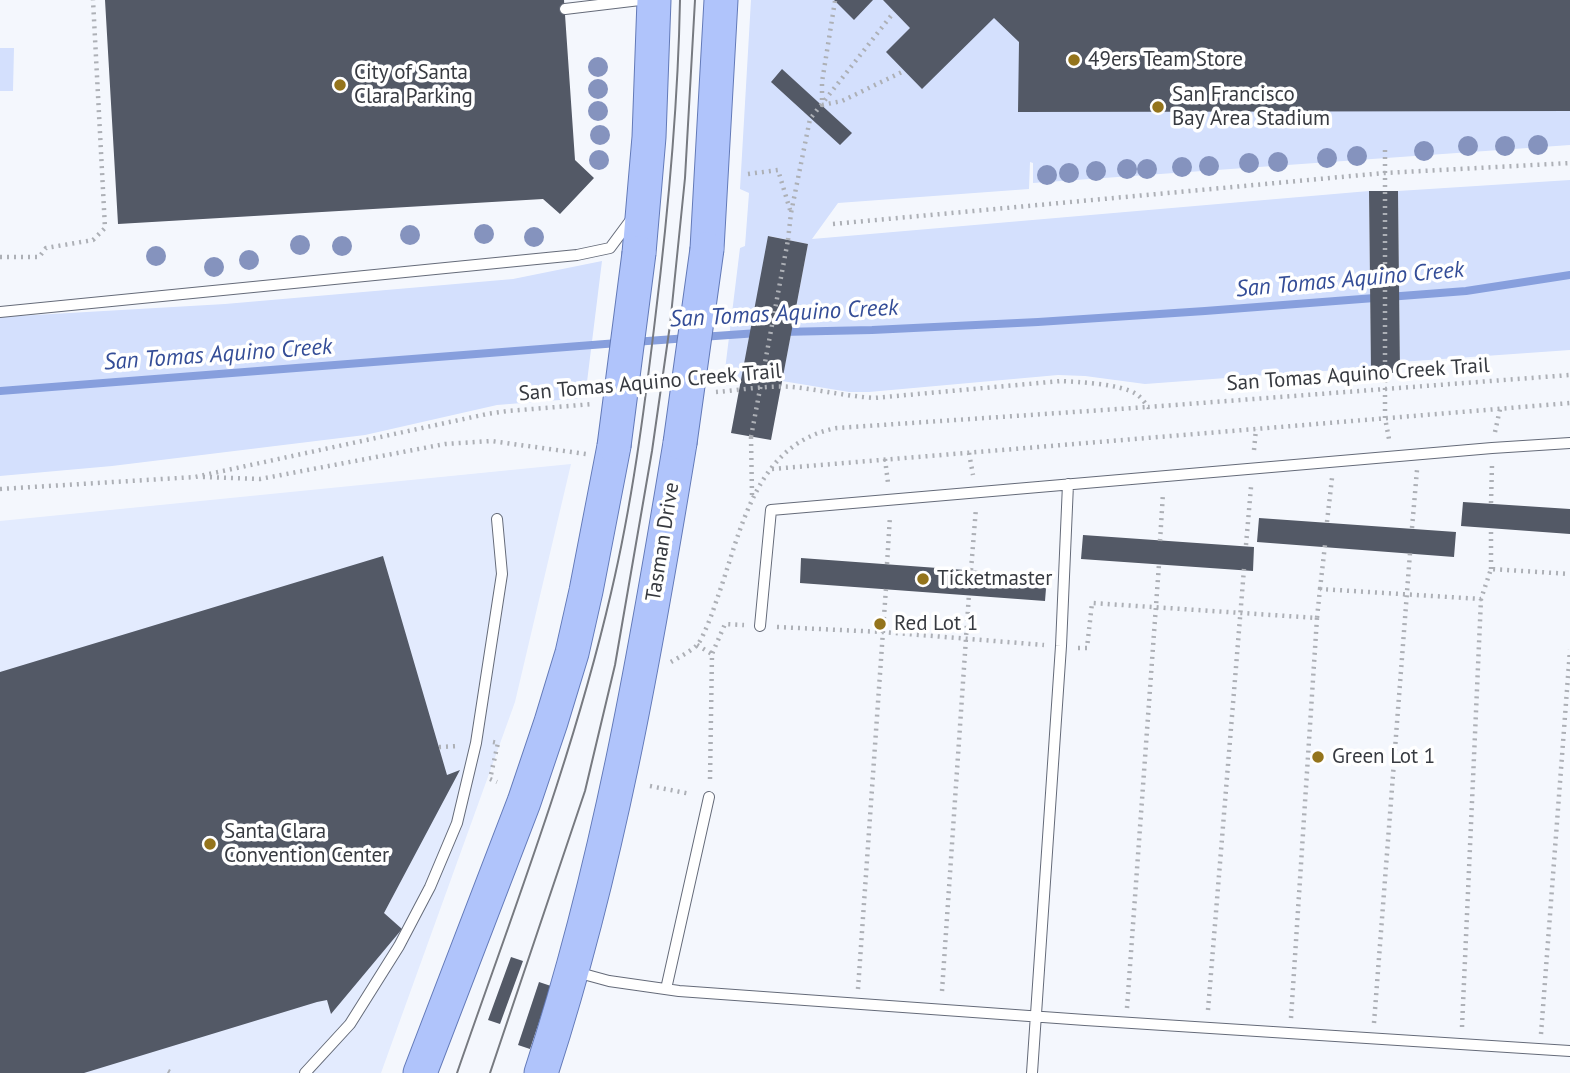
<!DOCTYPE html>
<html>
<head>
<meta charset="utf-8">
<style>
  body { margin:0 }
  canvas { display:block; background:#f4f7fd }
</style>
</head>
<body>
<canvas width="1570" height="1073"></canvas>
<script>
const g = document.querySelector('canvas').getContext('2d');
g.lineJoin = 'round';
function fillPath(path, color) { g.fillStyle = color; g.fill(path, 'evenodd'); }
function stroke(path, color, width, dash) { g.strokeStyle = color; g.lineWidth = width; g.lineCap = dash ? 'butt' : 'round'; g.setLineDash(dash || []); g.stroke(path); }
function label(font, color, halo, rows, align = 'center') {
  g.font = font + ' "PT Sans",sans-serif'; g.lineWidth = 7; g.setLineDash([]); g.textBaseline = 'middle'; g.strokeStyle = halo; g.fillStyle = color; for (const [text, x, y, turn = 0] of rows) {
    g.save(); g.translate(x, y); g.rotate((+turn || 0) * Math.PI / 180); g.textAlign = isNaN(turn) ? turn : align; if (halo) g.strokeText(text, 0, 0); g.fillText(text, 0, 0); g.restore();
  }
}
fillPath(new Path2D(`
  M571,464L515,702L381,1073H0V521Z`), '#e3ebfe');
fillPath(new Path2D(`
  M751,0H1570V145L1033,183V163L1030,162L1029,189L838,203L812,239L1369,191L1371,370L1321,371L1145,384L1085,376L1058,375L869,392H849L782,381L808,244L769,236L741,384L723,386L740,248L745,246L749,193L740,189Z
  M0,48H14L13,91H0Z
  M1570,180V350L1400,362L1398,191Z
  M602,261L585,398L497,405L365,435L112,466L0,476V317L225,304L513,279Z`), '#d4e0fd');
stroke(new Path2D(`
  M781,332L872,330L1038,322L1205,311L1466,291L1570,275
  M701,337L758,333
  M634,342L688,338
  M0,391L618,343`), '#879fdd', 8);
fillPath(new Path2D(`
  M105,0H564L575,160L594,178L560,214L543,199L118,224Z
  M834,0H873L854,20Z
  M883,0H1570V111L1018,112L1019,42L994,18L922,89L886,52L910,28Z
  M782,69L852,133L840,145L771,82Z
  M1369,191H1398L1400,373H1371Z
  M768,236L808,244L771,440L731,433Z
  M1463,502L1570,509V534L1461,526Z
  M1259,518L1456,532L1454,557L1257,542Z
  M1083,535L1254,547L1253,571L1081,559Z
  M383,556L447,775L460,770L384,913L402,929L331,1014L327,1000L317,1002L84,1073H0V672Z
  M801,558L1047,576L1045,601L800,583Z
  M511,957L523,961L500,1024L488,1020Z
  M539,982L551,986L530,1049L518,1045Z`), '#535966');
const service = new Path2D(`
  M565,9L640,0
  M0,312L577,255L610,248L633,217
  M760,626L771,510L1492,448L1570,443
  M576,972L609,981L679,991L1085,1020L1570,1051
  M666,989L709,797
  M305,1073L350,1024L399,946L430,887L457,823L476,743L502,574L497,519
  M1032,1073L1061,646L1068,484`);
const primary = new Path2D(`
  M707,249L721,0
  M639,253L649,137L654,0
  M420,1073L524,802L551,722L572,653L586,591L614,446
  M541,1073C608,868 645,656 680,443`);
stroke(service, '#656b79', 12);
stroke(primary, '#637ab8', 35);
stroke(new Path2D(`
  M835,1L822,82V105L842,101L904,71
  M1385,150V418L1389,439
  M748,174L778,170L791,213
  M833,224L1384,173L1570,163
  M788,240L791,213L810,119L894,12
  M0,257H39L46,248L93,240L105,228L93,0
  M716,392C741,390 768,385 793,387C820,390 846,396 874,398L1061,381C1079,382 1121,384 1136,394C1141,397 1145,403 1148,407L1570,375
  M1495,432L1500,409
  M751,437L752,495
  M1254,450L1256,429
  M969,453L973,475
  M885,459L888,483
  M772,469L1570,403
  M203,477L260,479L445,444L491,441L586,454
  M0,489L195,477L487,414L508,411L593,404
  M1491,503L1492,465
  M1327,522L1332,478
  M1412,528L1417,470
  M1160,541L1163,493
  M1246,545L1251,487
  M887,564L890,516
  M1491,569V527
  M971,570L976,508
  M1320,589L1325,545
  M777,627L883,632L1044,645
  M697,645L712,654
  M1078,648H1087L1092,603L1317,618L1320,589L1481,599L1491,569L1570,574
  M671,662C679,657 692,651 698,644C705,634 713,611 717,599C741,533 754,443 837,428L1148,407
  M493,742L498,743L490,779L497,782
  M439,747L458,746
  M710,779L712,654L725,624L744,625
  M650,786L691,794
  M858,989L886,588
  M942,991L969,594
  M1127,1008L1159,564
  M1208,1010L1244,569
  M1291,1018L1317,618
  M1374,1023L1410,553
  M1462,1027L1481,599
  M1541,1034L1570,650
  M168,1071L172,1073`), '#adb0b6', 4.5, [2, 5]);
stroke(service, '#fff', 10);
stroke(primary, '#b0c4fb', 33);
stroke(new Path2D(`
  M457,1073C512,914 573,757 611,593C632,504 644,412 655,320C668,214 678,107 680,0
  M490,1073L585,791L615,665L652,451L670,325L685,178L695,0`), '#777a80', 2);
const primaryBridge = new Path2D(`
  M680,443L707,249
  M614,446L639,253`);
stroke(primaryBridge, '#637ab8', 35, []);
stroke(new Path2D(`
  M751,437L788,240`), '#adb0b6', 4.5, [2, 5]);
stroke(primaryBridge, '#b0c4fb', 33);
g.fillStyle = '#8593be';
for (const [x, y] of [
  [598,67],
  [598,89],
  [598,111],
  [600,135],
  [1538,145],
  [1468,146],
  [1505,146],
  [1424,151],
  [1357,156],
  [1327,158],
  [599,160],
  [1278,162],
  [1249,163],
  [1209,166],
  [1182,167],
  [1127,169],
  [1147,169],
  [1096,171],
  [1069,173],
  [1047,175],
  [484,234],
  [410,235],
  [534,237],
  [300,245],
  [342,246],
  [156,256],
  [249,260],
  [214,267]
]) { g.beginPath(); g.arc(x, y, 10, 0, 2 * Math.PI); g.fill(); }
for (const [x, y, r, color] of [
  [1074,60,7,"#94741c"],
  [340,85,7,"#94741c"],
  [1158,107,7,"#94741c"],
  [923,579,7,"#94741c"],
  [880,624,7,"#94741c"],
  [1318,757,7,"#94741c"],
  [210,844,7,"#94741c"]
]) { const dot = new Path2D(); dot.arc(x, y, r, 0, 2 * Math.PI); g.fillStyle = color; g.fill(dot); stroke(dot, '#fff', 2.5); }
label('21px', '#373a40', '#fff', [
  ["49ers Team Store",1088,60],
  ["City of Santa",354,73],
  ["Clara Parking",354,97],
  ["San Francisco",1172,95],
  ["Bay Area Stadium",1172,119],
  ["Ticketmaster",937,579],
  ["Red Lot 1",894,624],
  ["Green Lot 1",1332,757],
  ["Santa Clara",224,832],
  ["Convention Center",224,856]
], 'left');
label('21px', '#373a40', '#fff', [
  ["San Tomas Aquino Creek Trail",1358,375,-4],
  ["San Tomas Aquino Creek Trail",650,383,-5],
  ["Tasman Drive",663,542,-81]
]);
label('italic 23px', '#344d97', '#fff', [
  ["San Tomas Aquino Creek",1350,280,-5],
  ["San Tomas Aquino Creek",784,314,-3],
  ["San Tomas Aquino Creek",218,355,-4]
]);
</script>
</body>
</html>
